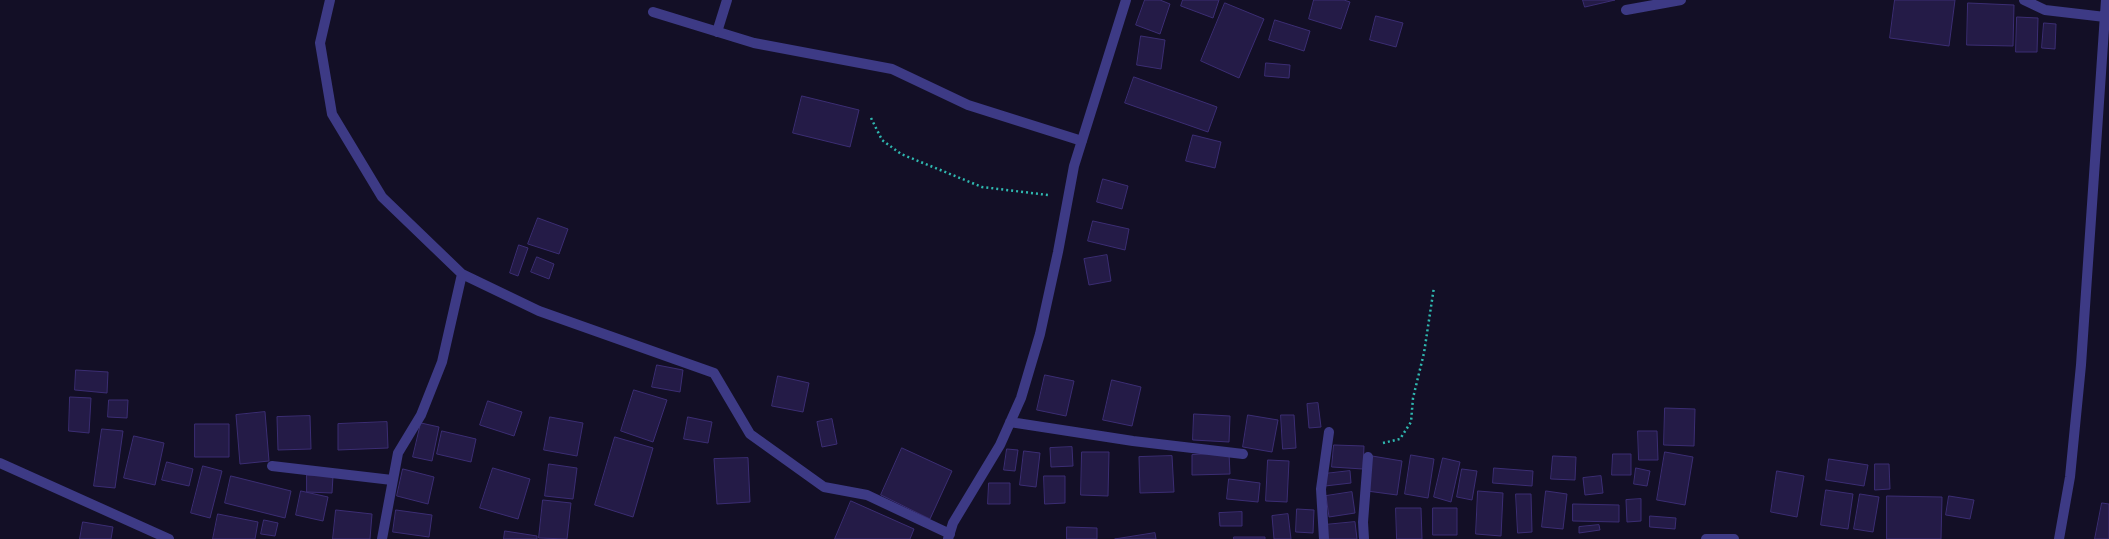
<!DOCTYPE html>
<html>
<head>
<meta charset="utf-8">
<style>
  body { margin:0 }
  canvas { display:block; background:#130f26 }
</style>
</head>
<body>
<canvas width="2109" height="539"></canvas>
<script>
const g = document.querySelector('canvas').getContext('2d');
g.lineJoin = 'round';
function fillPath(path, color) { g.fillStyle = color; g.fill(path, 'evenodd'); }
function stroke(path, color, width, dash) { g.strokeStyle = color; g.lineWidth = width; g.lineCap = dash ? 'butt' : 'round'; g.setLineDash(dash || []); g.stroke(path); }
const building = new Path2D(`
  M1145,0H1160L1170,4L1160,34L1136,25Z
  M1183,0H1219L1213,18L1181,6Z
  M1314,0H1344L1350,2L1341,29L1309,19Z
  M1583,0H1615L1585,7Z
  M1895,0H1955L1949,46L1890,38Z
  M1225,3L1264,19L1239,78L1201,61Z
  M1968,3L2014,5L2013,46L1967,45Z
  M1376,16L1403,23L1396,47L1370,40Z
  M2017,17L2038,18L2037,52H2016Z
  M1275,20L1310,31L1304,51L1269,40Z
  M2044,23L2056,24L2055,49L2042,48Z
  M1141,36L1165,40L1161,69L1137,65Z
  M1266,63L1290,65L1289,78L1265,76Z
  M1134,77L1217,107L1208,132L1125,103Z
  M802,96L859,110L850,147L793,133Z
  M1193,135L1221,142L1215,168L1186,161Z
  M1103,179L1128,186L1122,209L1097,202Z
  M538,218L568,229L559,254L528,244Z
  M1093,221L1129,229L1125,250L1088,241Z
  M519,245L528,248L518,276L510,273Z
  M1107,255L1111,281L1089,285L1084,259Z
  M537,257L554,264L549,279L531,272Z
  M657,365L683,370L680,392L652,387Z
  M76,370L108,372L107,393L75,390Z
  M1045,375L1074,381L1066,416L1037,410Z
  M778,376L809,383L803,412L772,406Z
  M1112,380L1141,387L1132,426L1103,420Z
  M634,390L667,400L653,442L621,431Z
  M70,397L91,398L89,433L69,431Z
  M109,400H128L127,418L108,417Z
  M488,401L522,412L514,436L480,425Z
  M1318,403L1321,427L1309,428L1307,404Z
  M1665,408L1695,409L1694,446L1664,445Z
  M265,412L269,461L240,464L236,415Z
  M1194,414L1230,416L1229,442L1193,440Z
  M1248,415L1278,420L1272,452L1243,447Z
  M1281,415H1294L1296,448L1283,449Z
  M310,416L311,449L278,450L277,417Z
  M550,417L583,423L577,456L544,450Z
  M688,417L712,422L708,443L684,439Z
  M832,419L837,444L822,447L817,422Z
  M387,422L388,448L338,450V424Z
  M421,423L439,427L432,461L413,457Z
  M195,424H229V457H195Z
  M102,429L123,431L115,488L94,486Z
  M442,431L476,439L471,462L437,454Z
  M1638,431H1657L1658,460H1639Z
  M134,436L164,443L155,485L124,478Z
  M615,437L653,448L633,517L595,505Z
  M1334,445L1364,446L1363,469L1332,467Z
  M1072,447L1073,466L1051,467L1050,448Z
  M902,448L952,471L930,519L881,495Z
  M1007,449L1018,450L1015,471L1004,470Z
  M1024,451L1040,453L1036,487L1020,485Z
  M1082,452H1109L1108,496L1081,495Z
  M1665,452L1693,457L1685,505L1657,500Z
  M1229,453L1230,474L1192,475V455Z
  M1613,454H1631V475H1612Z
  M1411,455L1434,459L1428,498L1405,494Z
  M1172,456L1174,492L1140,493L1139,457Z
  M1372,456L1402,461L1397,495L1367,491Z
  M1553,456L1576,457L1575,480L1551,479Z
  M748,458L750,502L717,504L714,459Z
  M1443,458L1460,462L1451,502L1434,497Z
  M1829,459L1868,465L1864,486L1826,480Z
  M1268,460L1289,461L1287,502L1266,501Z
  M167,462L193,469L189,486L162,480Z
  M549,464L577,468L573,499L545,496Z
  M1875,464H1889L1890,489L1875,490Z
  M203,466L222,471L210,518L191,513Z
  M493,468L530,479L518,519L480,508Z
  M1494,468L1533,471L1532,486L1493,483Z
  M1636,468L1650,471L1647,486L1634,484Z
  M403,469L434,477L428,504L397,496Z
  M1462,469L1477,471L1472,500L1457,497Z
  M1350,471L1351,483L1325,486L1324,474Z
  M1777,471L1804,476L1797,517L1771,512Z
  M307,475L333,476L332,493L307,492Z
  M231,476L291,491L285,518L225,503Z
  M1044,476H1065V503L1045,504Z
  M1601,476L1603,493L1585,495L1583,478Z
  M1229,479L1260,483L1258,502L1227,499Z
  M989,483H1010V504H988Z
  M1826,490L1853,494L1848,529L1821,525Z
  M301,491L328,497L323,521L296,515Z
  M1478,491L1503,493L1501,536L1476,534Z
  M1546,491L1567,494L1563,529L1542,527Z
  M1352,492L1355,513L1329,517L1326,496Z
  M1516,494H1531L1532,532L1518,533Z
  M1860,494L1879,497L1873,532L1854,529Z
  M1887,496L1942,497L1941,539H1887Z
  M1949,496L1974,500L1970,519L1946,515Z
  M1641,499V521L1627,522L1626,500Z
  M543,500L571,503L567,539L539,538Z
  M851,501L914,529L910,539H835Z
  M2102,503L2109,504V539H2095Z
  M1573,504L1619,505V522L1573,521Z
  M1396,508H1421L1422,539H1397Z
  M1433,508H1457V535H1433Z
  M1297,509L1314,510L1313,533L1296,532Z
  M336,510L372,514L370,539H333Z
  M396,510L432,515L429,537L393,532Z
  M1242,512V526H1220L1219,513Z
  M218,514L258,522L255,539H213Z
  M1288,514L1291,539H1274L1272,516Z
  M1650,516L1676,518L1675,529L1650,527Z
  M264,520L278,523L275,536L261,534Z
  M83,522L113,527L111,539H80Z
  M1355,522L1357,539H1326L1324,525Z
  M1599,525L1600,530L1579,533V527Z
  M1067,527L1097,528V539H1067Z
  M505,531L537,536V539H504Z
  M1155,533L1156,539H1115Z
  M1234,537H1265V539H1234Z`);
fillPath(building, '#241b47');
stroke(building, '#3b2d73', 1);
stroke(new Path2D(`
  M871,118L882,140L901,154L982,187L1048,195
  M1383,443L1400,439L1411,422L1413,398L1424,353L1434,287`), '#2fb8b0', 2.5, [2, 3]);
stroke(new Path2D(`
  M330,0L320,43L332,114L382,197L462,274L442,362L421,415L398,453L382,539
  M2024,0L2045,10L2105,17
  M1626,10L1681,0
  M653,12L754,43L892,69L968,105L1082,141
  M717,32L727,0
  M462,274L539,311L714,373L750,434L824,487L867,495L950,534
  M1010,422L1133,441L1243,454
  M0,463L169,539
  M272,466L392,480
  M948,539L953,523L1000,445L1021,398L1040,334L1058,252L1074,166L1126,0
  M1324,539L1321,489L1329,432
  M1364,539L1363,522L1368,457
  M1706,539H1734
  M2059,539L2070,477L2081,365L2106,0`), '#3d3a85', 10);
</script>
</body>
</html>
